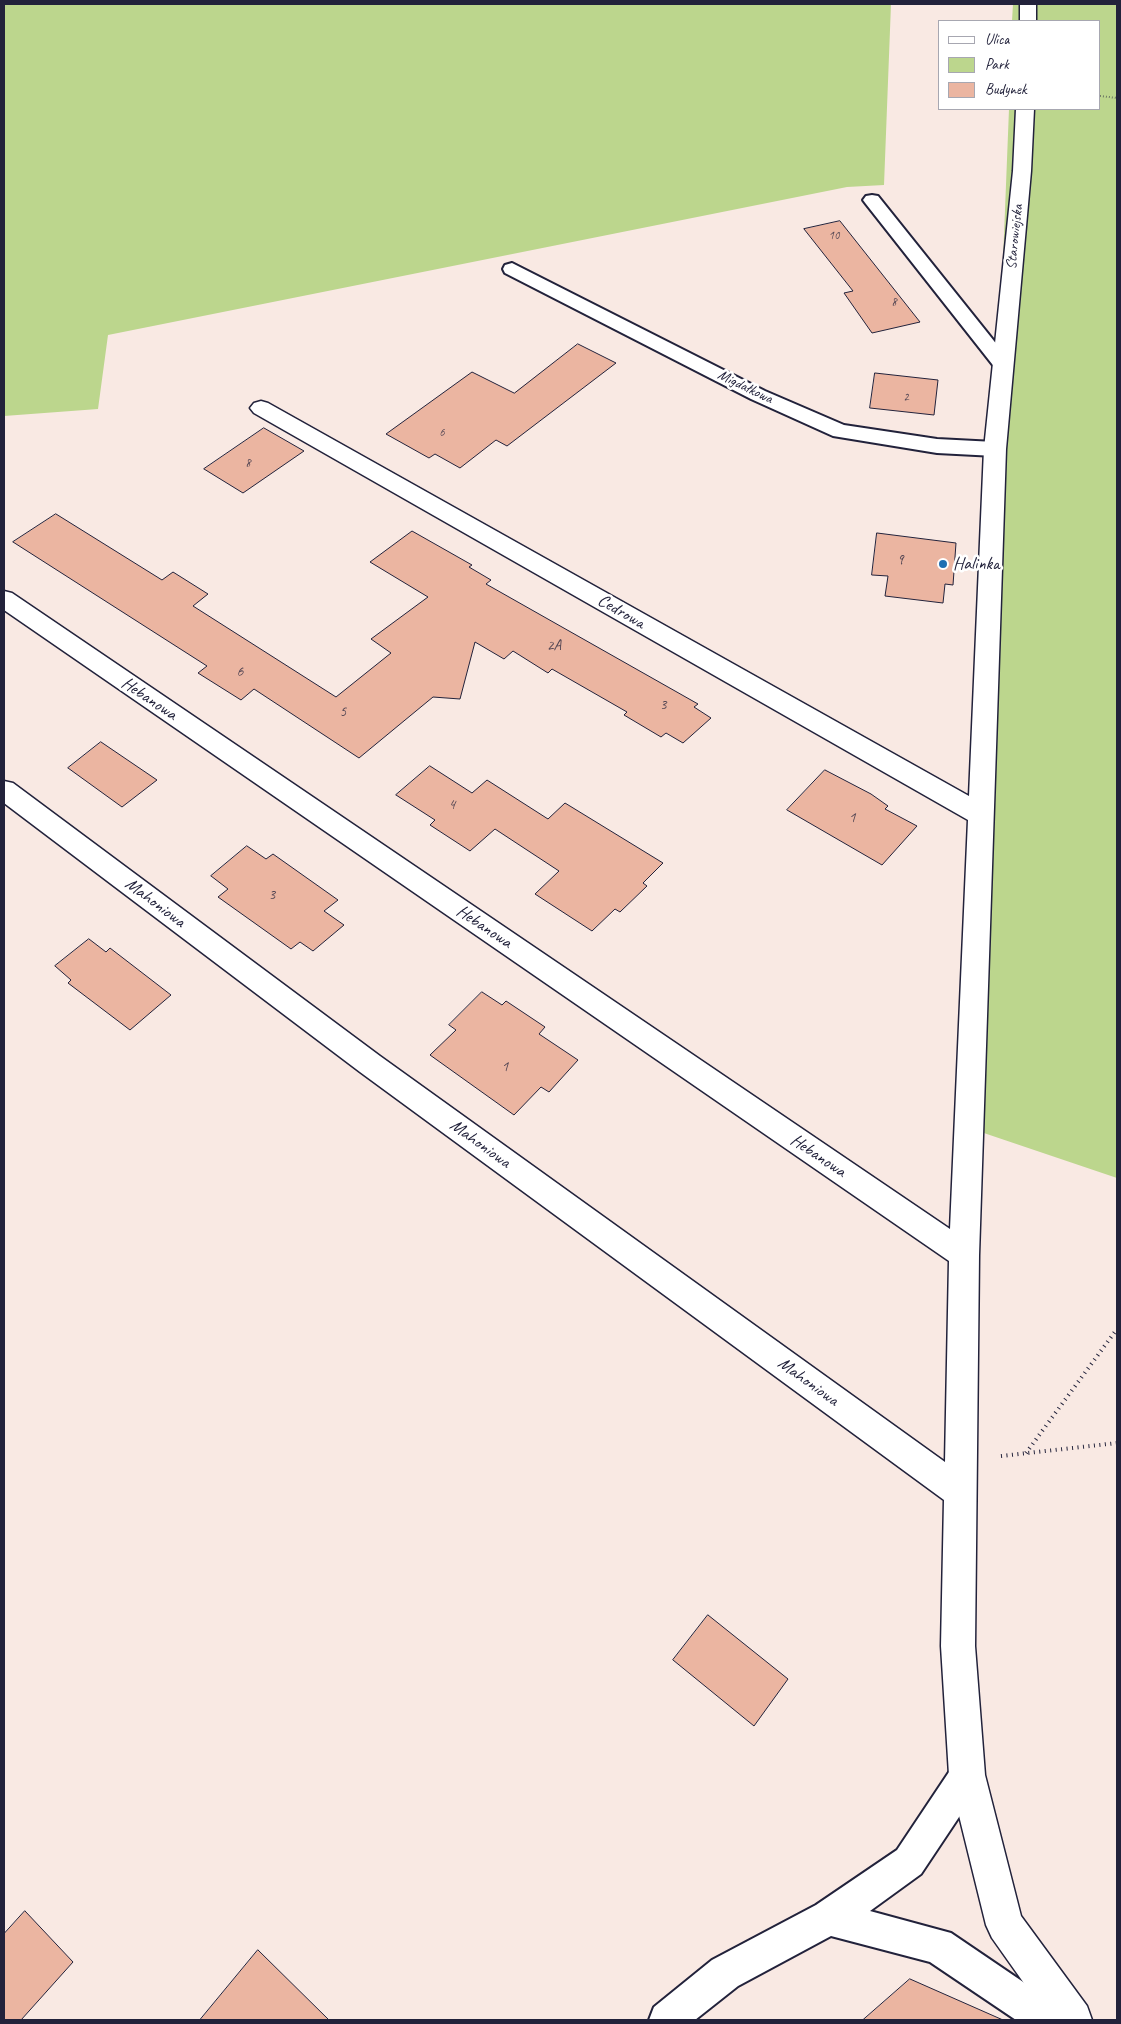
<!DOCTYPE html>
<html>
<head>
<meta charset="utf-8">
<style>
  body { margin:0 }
  #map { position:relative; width:1121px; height:2024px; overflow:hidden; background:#f9e9e3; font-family:Caveat,sans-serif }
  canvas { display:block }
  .frame { position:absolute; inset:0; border:5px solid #22223b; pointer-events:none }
  .legend { position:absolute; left:938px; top:20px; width:162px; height:90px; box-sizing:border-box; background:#fff; border:1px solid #a7a7b1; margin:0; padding:6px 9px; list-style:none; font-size:15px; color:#22223b }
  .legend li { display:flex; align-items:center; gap:10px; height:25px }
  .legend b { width:25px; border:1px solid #a7a7b1 }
</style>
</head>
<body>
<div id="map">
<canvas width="1121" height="2024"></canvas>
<div class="frame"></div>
<ul class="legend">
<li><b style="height:6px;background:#fff"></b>Ulica</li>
<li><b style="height:14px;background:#bcd68d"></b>Park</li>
<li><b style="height:14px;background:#ebb5a1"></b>Budynek</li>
</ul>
</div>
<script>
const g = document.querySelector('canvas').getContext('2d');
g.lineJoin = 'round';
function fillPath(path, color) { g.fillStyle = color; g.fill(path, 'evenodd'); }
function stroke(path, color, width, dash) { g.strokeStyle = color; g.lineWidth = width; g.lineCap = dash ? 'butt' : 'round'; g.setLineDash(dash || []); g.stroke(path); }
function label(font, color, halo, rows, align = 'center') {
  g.font = font + ' Caveat,sans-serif'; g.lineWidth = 5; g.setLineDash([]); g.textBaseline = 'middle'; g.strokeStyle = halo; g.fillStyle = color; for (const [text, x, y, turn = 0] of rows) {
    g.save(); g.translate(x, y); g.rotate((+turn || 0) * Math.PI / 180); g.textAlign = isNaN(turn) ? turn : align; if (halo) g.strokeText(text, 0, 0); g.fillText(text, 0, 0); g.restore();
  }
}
fillPath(new Path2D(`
  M4,4H891L884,185L847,187L108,335L98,409L4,416Z
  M1013,4H1117V1178L972,1129L981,815L1009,109H1100V21H1012Z`), '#bcd68d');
const building = new Path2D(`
  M840,221L920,322L872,333L844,293L853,291L804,229Z
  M578,344L616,363L507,446L496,440L460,468L435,454L429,458L386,434L472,372L514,393Z
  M875,373L938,380L934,415L870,408Z
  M264,428L304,451L243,493L204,469Z
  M56,514L162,580L173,572L208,594L193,606L336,697L391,653L371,639L428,597L370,562L412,531L472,565L469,567L491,580L486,584L698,704L694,707L711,718L683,743L666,733L661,737L624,715L627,712L552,669L548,673L513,651L504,659L475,642L460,699L433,697L359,758L254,689L241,700L198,673L207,666L13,542Z
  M877,533L956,543L953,585L945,584L943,603L885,596L888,576L872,575Z
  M101,742L157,780L122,807L68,768Z
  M430,766L472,793L487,780L548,819L565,803L663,863L643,883L647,886L620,912L615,909L592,931L535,894L559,871L495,829L470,851L430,825L435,820L396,795Z
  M825,770L871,794L888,806L885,809L917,826L882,865L787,810Z
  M247,846L266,859L273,854L338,900L324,911L344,925L313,951L300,942L291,949L218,897L228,889L211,876Z
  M89,939L106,952L110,948L171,995L130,1030L68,983L71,980L55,966Z
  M482,992L502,1005L506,1001L545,1027L539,1034L578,1060L549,1092L541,1087L514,1115L430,1055L456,1030L449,1025Z
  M708,1615L788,1679L754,1726L673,1660Z
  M25,1911L73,1962L21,2020H4V1934Z
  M258,1950L329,2020H200Z
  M910,1979L1003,2020H863Z`);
fillPath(building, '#ebb5a1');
stroke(building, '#22223b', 1);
const lane = new Path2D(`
  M872,195L878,196L1010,361L1013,365L1010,369L1003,371L996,369L866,204L863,200L866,196Z
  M512,263L765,391L844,425L937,439L995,442L1002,444L1005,449L1002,454L995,456L937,453L833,436L751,399L505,273L503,269L505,265Z
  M967,1758L979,1763L984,1775L979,1787L921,1874L870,1911L951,1933L1060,2007L1065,2020H1016L930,1962L831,1936L738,1986L695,2020H649L654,2007L712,1960L816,1905L897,1850L955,1763Z`);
const street = new Path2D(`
  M1020,4H1036V21H1020Z
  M1016,109H1034L1031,171L1006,449L979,1255L975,1646L985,1775L1021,1916L1087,2006L1092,2020H1050L992,1938L986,1925L949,1775L941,1646L944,1500L360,1072L4,803V781L13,783L380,1056L945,1462L949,1261L4,610V591L12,593L950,1229L968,820L254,413L250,408L254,403L261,401L268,403L969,796L984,449L1013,171Z`);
stroke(lane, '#22223b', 4);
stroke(street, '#22223b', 3);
stroke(new Path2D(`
  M1100,96L1117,98`), '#22223b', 2, [0.5, 2.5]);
stroke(new Path2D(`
  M1026,1453L1117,1329
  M1001,1456L1117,1443`), '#22223b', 4, [1, 4.5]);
fillPath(lane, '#fff');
fillPath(street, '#fff');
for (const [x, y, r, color] of [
  [943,564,5,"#1f6fb2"]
]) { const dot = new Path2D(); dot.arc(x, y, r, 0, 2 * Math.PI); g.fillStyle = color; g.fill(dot); stroke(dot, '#fff', 2); }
label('12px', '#544754', null, [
  ["10",834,236],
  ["8",894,303],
  ["2",906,398],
  ["6",442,433],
  ["8",248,464]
]);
label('15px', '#22223b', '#fff', [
  ["Starowiejska",1015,237,-84],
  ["Migdałkowa",745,387,26]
]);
label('15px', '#544754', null, [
  ["9",900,560],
  ["2A",554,646],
  ["6",240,672],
  ["3",663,705],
  ["5",343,712],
  ["4",452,805],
  ["1",852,818],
  ["3",272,895],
  ["1",505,1067]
]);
label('18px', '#22223b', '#fff', [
  ["Halinka",953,564]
], 'left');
label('18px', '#22223b', '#fff', [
  ["Cedrowa",621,612,30],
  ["Hebanowa",149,699,34],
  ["Mahoniowa",155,903,37],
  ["Hebanowa",484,927,34],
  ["Mahoniowa",480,1144,36],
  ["Hebanowa",818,1156,34],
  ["Mahoniowa",808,1382,36]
]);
</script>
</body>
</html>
